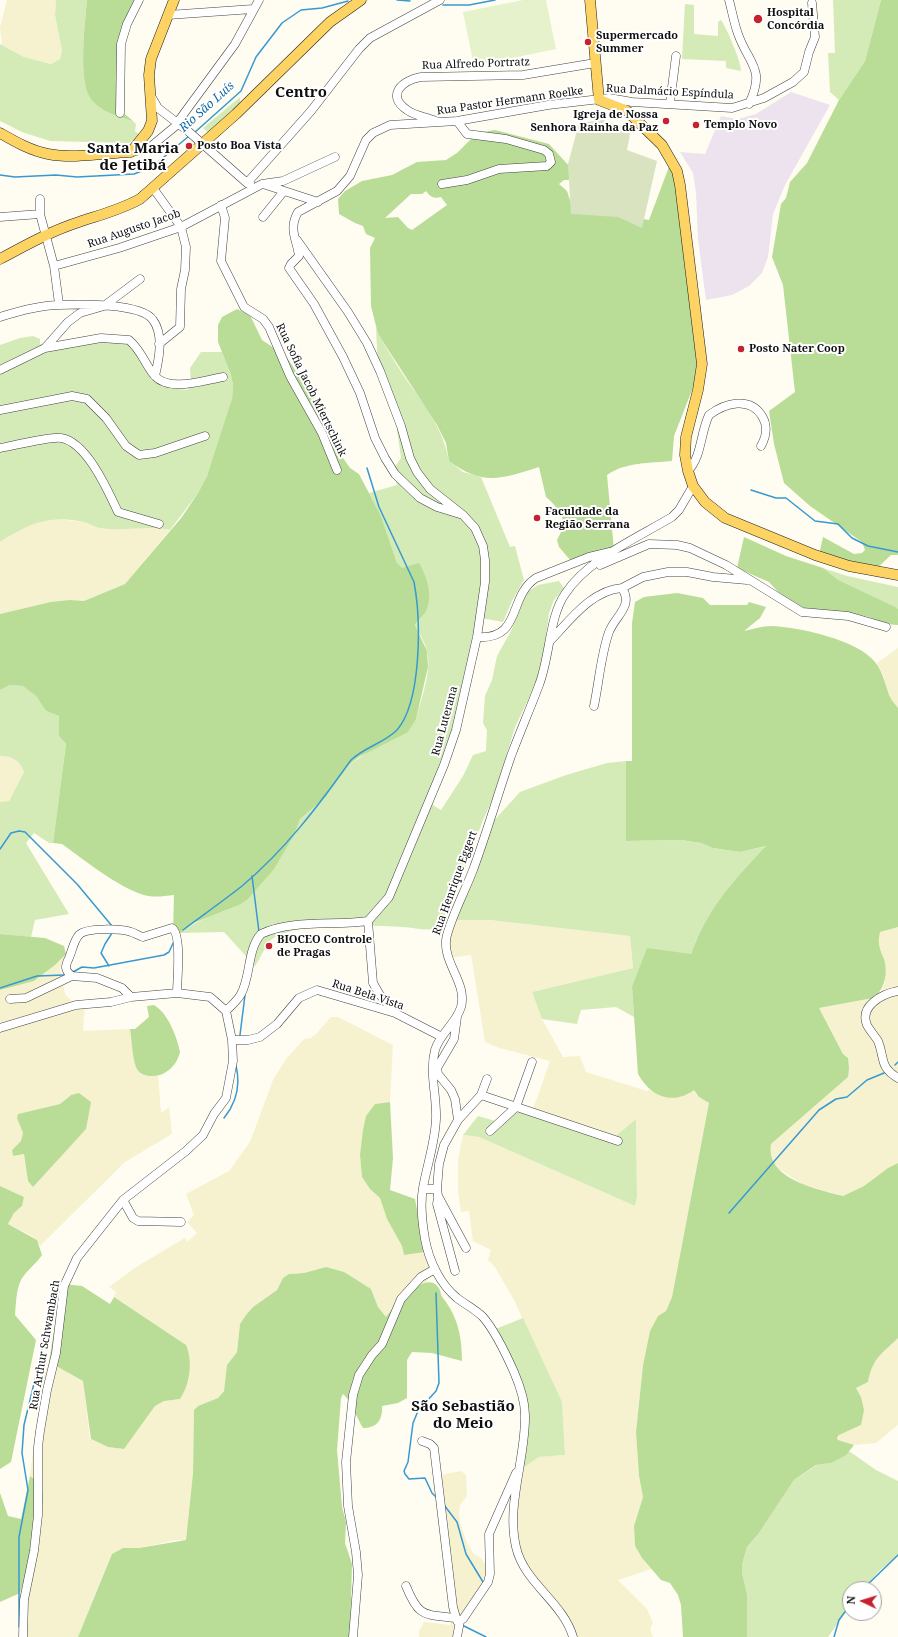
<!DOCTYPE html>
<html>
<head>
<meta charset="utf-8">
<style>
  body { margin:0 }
  #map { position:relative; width:898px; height:1637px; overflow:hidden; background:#fffcf1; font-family:"Noto Serif",serif }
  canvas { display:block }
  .north { position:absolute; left:842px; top:1581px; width:40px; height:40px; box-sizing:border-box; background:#fff; border:1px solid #9f9f9f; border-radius:50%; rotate:274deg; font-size:11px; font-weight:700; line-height:16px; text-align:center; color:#0f0f0f }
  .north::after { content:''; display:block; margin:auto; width:14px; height:18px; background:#c5212e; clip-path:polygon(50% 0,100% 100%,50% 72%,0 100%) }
</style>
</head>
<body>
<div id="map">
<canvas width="898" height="1637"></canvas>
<div class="north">N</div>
</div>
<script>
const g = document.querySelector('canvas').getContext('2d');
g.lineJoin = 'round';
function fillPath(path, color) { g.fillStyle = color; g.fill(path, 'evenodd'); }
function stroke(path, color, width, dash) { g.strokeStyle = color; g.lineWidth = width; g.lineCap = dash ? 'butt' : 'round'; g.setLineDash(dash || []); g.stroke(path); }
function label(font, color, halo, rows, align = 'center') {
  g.font = font + ' "Noto Serif",serif'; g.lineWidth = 4; g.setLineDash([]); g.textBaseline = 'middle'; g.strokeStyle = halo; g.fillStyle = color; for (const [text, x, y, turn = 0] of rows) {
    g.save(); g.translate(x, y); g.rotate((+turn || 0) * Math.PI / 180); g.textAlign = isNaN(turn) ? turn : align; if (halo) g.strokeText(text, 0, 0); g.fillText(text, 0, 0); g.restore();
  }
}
fillPath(new Path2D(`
  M791,92L830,105L785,185L773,214L768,257L762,273L749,286L732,295L706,300L698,239L696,193L693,173L680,152L705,154L721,116L738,119L756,114Z`), '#ece3ee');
fillPath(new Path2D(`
  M7,0H56L55,15L62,51L60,59L51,64L24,57L2,45L0,27Z
  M59,519L83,522L100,528L155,527L170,530L125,584L84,601L70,600L0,614V542L17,531L40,520Z
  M898,648V708L889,697L883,675L877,663Z
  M5,755L15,759L22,766L24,772L9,801L0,802V756Z
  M456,920H490L630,936L633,968L532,992L542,1019L563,1057L580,1056L586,1072L647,1091L649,1089L653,1092L694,1090L699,1097L709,1103L672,1297L666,1311L658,1316L650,1331L643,1365L636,1432L639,1476L643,1497L634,1526L635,1546L642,1558L651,1569L618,1580L647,1609L653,1623L650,1629L653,1637H569L565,1628L541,1595L517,1555V1472L539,1457L565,1455L562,1403L514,1300L495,1267L488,1260L491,1250L473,1241L469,1211L461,1212L458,1191V1160L463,1135L479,1137L635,1206L637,1196L636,1119L612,1139L531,1115L550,1061L499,1048L485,1042L471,955L448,958L446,950Z
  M893,927H898V1163L888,1168L864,1186L843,1196L804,1185L779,1169L772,1162L769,1154L771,1144L848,1077V1058L843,1054L819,1008L873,998L880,994L885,983L884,960L877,941L880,932Z
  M66,954L60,968L65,994L77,1006L85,1005L83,1031L130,1029L136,1067L140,1072L147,1075H158L161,1113L169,1107L172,1134L125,1162L40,1246L37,1240L30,1235L8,1224L14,1213L22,1206L24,1197L0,1186V990L34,981L55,965ZM70,1095L28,1181L24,1154L13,1156L12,1150L21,1141L23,1133L17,1118L18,1114L60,1104Z
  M331,1017H338L393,1045L390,1102L375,1104L360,1155L362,1177L370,1189L380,1198L387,1219L402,1246L404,1255L425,1252L433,1271L426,1283L411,1290L386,1318L378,1307L371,1289L326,1267L304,1273H295L283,1278L277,1290L253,1307L240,1324L237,1352L227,1365L224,1391L218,1398L198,1406L194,1410L193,1473L186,1540H176L139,1548H123L112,1554L78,1637H18L21,1624L20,1593L32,1556L39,1482L30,1476L34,1444L41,1417L43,1377L49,1362L83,1381L90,1439L108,1447L124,1449L155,1406L164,1401L180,1399L186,1345L114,1297L116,1292L109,1287L136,1267L185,1238L187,1242L197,1233L187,1222L194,1215L186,1194L229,1171L250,1142L273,1080L286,1059L304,1039L311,1038L316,1034Z
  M898,1338V1425L876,1443L854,1445L838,1440L839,1435L861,1425V1397L856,1388L868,1382L871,1366L877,1358Z
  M461,1471L466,1475L467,1496L460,1505L459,1513L460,1523L467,1543L474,1554L482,1559L489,1572L486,1588L461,1629L459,1637H419V1631L424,1622L451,1625L433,1483L436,1476Z`), '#f6f2d0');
fillPath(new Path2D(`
  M56,0H87C85,23 78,79 90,98C100,112 119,117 133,121L136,124L135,131L140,135L129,143L50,141L22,132L0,121V44L24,57L51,64L60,59L62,51L55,15Z
  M833,0H881L865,61L839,100L830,92L828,53H835Z
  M685,4L694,5V34L718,36V22L721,20C727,29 741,61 741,71L726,68V61L682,59Z
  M240,97V103L209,133L203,128Z
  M376,327L378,334C387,348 395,363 404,376C423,404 443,427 449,461L463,472L481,477L510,547L515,546L524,580L512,601L503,622L481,618L452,729L426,801L441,810L463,776L473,755L486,751L487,730L483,723L485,696L492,680L497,656L511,631L527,592L538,585L559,581L564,588L554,600L549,613L544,652L538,679L515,727L493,798L483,820L444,925C430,933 419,928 403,927C374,926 289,920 269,942C264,949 260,959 255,966L224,932L181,933C201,916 226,913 247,900L294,835L300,819L326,797L346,767L416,719C421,699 432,672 427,651C425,642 419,633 415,625L425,613L397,563L381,516L369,493L397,485L392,471L401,458L395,414L378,372Z
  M33,336L40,339V344L46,345C71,341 102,332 126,342C129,343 132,348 135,351C158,377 145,386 187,390L191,385L190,368L201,352H222L231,375L233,385L232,399L227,418L207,476L198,493L170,530C147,525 124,532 100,528C94,527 89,523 83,522C49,514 28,524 0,542V345L20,338Z
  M823,568L847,576L898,587V609L837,580Z
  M10,685L24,686L36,696L46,711L59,716V736L66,744L53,843H49L34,833L26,843L69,914L35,920L31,937L0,934V802L9,801L24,772C21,761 11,755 0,756V690Z
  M626,761V841L681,840L701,843L713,848L740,852L767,846C733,882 708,906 691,954L632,987L634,1017L616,1007L581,1010L577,1024L542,1019L532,992L633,968L630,936L490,920H456L490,825L520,792L566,775L607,763Z
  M517,1110L612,1139L636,1119L637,1197L635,1206L479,1137L463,1135L478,1116L502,1123Z
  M523,1318L562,1402L565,1455L539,1457L517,1472L522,1423L519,1396L493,1330Z
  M849,1451L876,1470L898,1481V1555L878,1572L864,1589H850V1606L828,1637H747V1594L742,1573V1565L747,1547L759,1533L794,1480L817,1465L831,1463Z`), '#d4ebb8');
fillPath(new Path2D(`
  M87,0H133L137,2L123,40L125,71L119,109L133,121C119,117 100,112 90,98C78,79 85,23 87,0Z
  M881,0H898V555H891L871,574L818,559L823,537L854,554L862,553L865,550L862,542L810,506L784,483L774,444L769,411L795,392L783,285L772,257L781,204L786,198L790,182L807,163L839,100L865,61Z
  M495,130L549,144L570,167L571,175L569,180H564L559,184L567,191L572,206L649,220L670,164L675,176L698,358L694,385L674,436L672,461C651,463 625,462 607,475L614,550L571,561L559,547L557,540C560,534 564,528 563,521C562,514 552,501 546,497L539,467C502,479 482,486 449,461L446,443L437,425L378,334L371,306L370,248L375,238L366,234L363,226L355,223L339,214L338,199L345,191L362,181L392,175L417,162L446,160L457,153L477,133ZM426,191C430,197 434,199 441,197L447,205L412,230L408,228L398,217L385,218L411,194H422Z
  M237,309L250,315L262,340L286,356L317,403L327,435L350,468L359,474L381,516L397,563L402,568L419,563C427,577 434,597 425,613C422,617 418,620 415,625L427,651L428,667L416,719L408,732L359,757L346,767L326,797L300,819L294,835L274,869L247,900L239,905L191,924L181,933H173L174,895C164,896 154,898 144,895C116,886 86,861 62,844L53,843L66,744L59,736V716L46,711L36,696L23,686L10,685L0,690V614L51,602L70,600L84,601L125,584L182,517L198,493L207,476L232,399L233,385L231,375L218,342V325L222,317Z
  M744,537L786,556L823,568L838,580L895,607L898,609V625C886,625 879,621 869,617C849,611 813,609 792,607L769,582L737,568Z
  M677,593L703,598L710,605H747L749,602L766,607L760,618L744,631C753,629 763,626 771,626C799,627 858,640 875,662C883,672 885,684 889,695C891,700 895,704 898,708V927L880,932C877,944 880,949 884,959C888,973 885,990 873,998L819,1008L843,1054L848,1058L849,1069L848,1077L771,1144C765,1179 817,1189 843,1196L864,1186L888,1168L898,1163V1338C881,1355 873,1357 868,1382L856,1388L861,1397L864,1410L861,1425L839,1435L837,1438L838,1440L854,1445L846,1455L831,1463L816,1465L794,1480L759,1533L747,1547L742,1565V1573L747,1594V1637H683L681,1605L678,1595L670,1583L661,1580L642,1558L635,1546L634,1526L643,1497L639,1476L636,1432L643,1365L650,1331L658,1316L666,1311L672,1297L709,1103L699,1097L694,1090C672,1106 650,1096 638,1074L632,987L647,948L691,954C708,906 733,882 766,846L740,852L713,848L701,843L681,840L626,841V761H632V623L635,602L644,597Z
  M0,934L45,938L64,946L66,954L55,965L34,981L0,990Z
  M154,1005C168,1013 177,1037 180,1052C178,1060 174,1067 166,1072C158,1078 140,1078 136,1067C132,1056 132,1040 130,1029H135L149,1017L147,1006Z
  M79,1093L91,1102L86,1129L33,1187L28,1181L24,1154L13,1156L12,1150L21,1141L23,1133L17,1118L18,1114L60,1104L71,1095Z
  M390,1102L393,1158L390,1190L415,1199L425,1252L404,1255L402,1246L387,1219L380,1198L370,1189L362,1177L360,1155L363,1130L366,1116L375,1104Z
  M0,1186L24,1197L22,1206L14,1213L8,1224L37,1240L42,1255C36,1264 26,1271 21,1280C16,1290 16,1304 15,1315L36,1340L11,1462L0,1469Z
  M326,1267L344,1272L371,1289L378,1307L386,1317C393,1308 425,1269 438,1287C441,1290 440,1295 443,1298C458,1317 462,1337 462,1361L432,1353L412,1352L407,1360V1398L398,1403L382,1406C383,1420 377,1428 363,1428C356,1417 353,1403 343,1394L341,1398L337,1450L342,1507L346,1522L345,1543L352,1564L350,1637H78L112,1554L123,1548H139L186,1540L193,1473L194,1410L198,1406L218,1398L224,1391L227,1365L237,1352L240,1324L246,1315L253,1307L277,1290L283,1278L289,1274L304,1273Z
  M64,1284L82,1286L110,1304L114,1297L186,1345C193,1362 190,1384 180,1399L164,1401L155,1406L124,1449L108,1447L91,1439L83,1381L49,1362L61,1288Z
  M30,1476C36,1480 40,1483 42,1490C47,1508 27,1573 20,1593L0,1602V1493L8,1516L21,1519Z`), '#b9dd97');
fillPath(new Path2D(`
  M603,120L621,126L630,134L627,150L657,161L642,228L618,217L571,214L568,164L579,123Z`), '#d9e3c0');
fillPath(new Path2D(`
  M523,0H546L556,49L474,66L463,12Z`), '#e6f2cb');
stroke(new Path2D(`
  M397,0L410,1
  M443,5H469L495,0
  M194,133L241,91L256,57L282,23L301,10L322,8L348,1
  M0,175L15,177L56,175L77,177L134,174L152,167L189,136
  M751,490L776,498H786L815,521L838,524L852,538L868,546L898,552
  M0,849L11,833L19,831L25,832L77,884L112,926
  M252,876L259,932
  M183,930C203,915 223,901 242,886C285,850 319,805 351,760C365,747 384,743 397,730C422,701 421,619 414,582L379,507L367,468
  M109,966L101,953L105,944L112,933
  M73,972L82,967L94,968L164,955L169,952L175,939
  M0,988L37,976L64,975
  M240,1035L245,995
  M895,1065L898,1062
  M224,1118C236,1103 241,1086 236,1066
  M729,1213L819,1110L836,1099L847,1097L867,1080L884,1073
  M436,1293L439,1383L436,1391L418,1411L413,1423L408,1462L404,1471L405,1474L409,1479L425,1478L432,1493L437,1498
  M444,1505L457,1522L466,1554L483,1582
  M863,1589L898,1555
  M462,1625L486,1637
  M19,1627V1537L28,1490L22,1453L24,1425L45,1338
  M834,1637L839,1620L850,1605`), '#3799d2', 1.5);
const minor = new Path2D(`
  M729,0C732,11 734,23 738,34C749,65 766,68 749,104
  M168,15L253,9
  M151,96L158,108L189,132L247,183H250
  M670,103L676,56
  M120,113L121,44L127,24L139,0
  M436,121C427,117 415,116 407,110C385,95 403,80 421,77L523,75L595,63
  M177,123L235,44L259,0
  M131,152L149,148L178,124
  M247,183L311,111L359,49L370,38L440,0
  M442,184L467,180L499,169L547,166L551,162L549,154L544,150L506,139L467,134L457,121
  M266,185L318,202
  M153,188L181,227L186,247L185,270L181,289L180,327L159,344
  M40,199V214L54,266L59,304
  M221,205L225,218L221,261L244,307L263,319L269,327L290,376L322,433L337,470
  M0,217L40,214
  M263,217L284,191
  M297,240L348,312L367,343L380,371L401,426L410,458L417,472L430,489L463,515L475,528L483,546L485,560V582L477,637L456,730L444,765L389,897L368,921
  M54,266L119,248L181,227L262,184L283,181L335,157
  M0,317C19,311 40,305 59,305C79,304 142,303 153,320C164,335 159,359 155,376
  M45,348L68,322L80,313L104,306L140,279
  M0,370L45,348L101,338L129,340C141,350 145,364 154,375C169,393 204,380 223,377
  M0,410L72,396L87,399L106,418L126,446L139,455L155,453L205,436
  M0,448C11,446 53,436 61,438C87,442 108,491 118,512L159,524
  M688,471C702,456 700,434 709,415C725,403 750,396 762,416C768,426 767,435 761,446
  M463,515L437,507L420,498L395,474L385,458L375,438L360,393L343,357L314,304L289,268L291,264L299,256C297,240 288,229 298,212L337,191L350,176L366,140L373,133L390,125L457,121L548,105L609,98L632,102L732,108L764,98L793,82L804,72L809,52L815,37L812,3
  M600,565L649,544L677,545L690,548L726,565L802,612L848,616L886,627
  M622,588L643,577L668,572H687L713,577L747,580
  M477,637C523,640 507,597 536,578L589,557L610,552
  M551,640C570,620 592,590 622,588C634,606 615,616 609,632C601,654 599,682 594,706
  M368,921L373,983L380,995L395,1012
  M72,976C64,970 65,966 69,958C72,951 74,940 79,935C86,927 122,929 131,932C135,933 139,936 143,937L172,928C182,934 177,981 177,993
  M898,991C882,994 859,1006 867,1025C870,1031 875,1036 878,1041C885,1058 879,1067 898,1078
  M10,999L26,998L72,976L97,978L122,988L131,997
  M226,1011C231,1006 238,1000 241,994C251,976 247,950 261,934C292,919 334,926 368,921
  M0,1028L76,1005L111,1002L131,997L177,993L210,997L226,1011L232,1040L233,1061L226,1098L214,1114L203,1135L186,1151L123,1200L77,1258L64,1286L56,1353L47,1390L40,1431L38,1447V1515L34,1551L24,1600L23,1637
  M232,1040H248L260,1037L277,1024L299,998L317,990L395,1013L440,1036
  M481,1095L618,1141
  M458,1120L481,1095L487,1079
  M490,1131L516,1107L532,1062
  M423,1189H437L438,1196L466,1248
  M437,1189L439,1164L444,1145L458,1120L455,1099L451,1090L438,1074L437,1068L454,1039L457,1017
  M438,1198L437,1204L455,1271
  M123,1200L133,1218L138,1221L181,1222
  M422,1441L430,1444L434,1448L453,1607L457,1621L463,1619L488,1582L490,1574L489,1534L516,1473
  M406,1586C419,1618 424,1614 455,1618
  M353,1637L358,1575L356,1552L348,1506L346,1462L353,1395L359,1375L372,1355L382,1344L401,1299L421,1277L435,1269
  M457,1637L460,1621
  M573,1637C563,1602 524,1583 516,1547C506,1504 526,1458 525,1415C525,1400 520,1386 514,1372C506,1354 496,1332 483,1317C475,1309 466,1305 457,1298C440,1284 429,1261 425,1239C422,1222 420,1204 423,1188C427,1165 435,1143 436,1119C437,1096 429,1073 435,1050C440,1033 456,1024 461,1007C468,982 440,961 447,935C453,913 465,891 473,870C487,832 498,794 511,756C520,732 530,709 539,685C550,657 549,617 565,594C588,559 637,538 672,517L679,510L693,486`);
const major = new Path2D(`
  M590,0L599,100L627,111L662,145L677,171L680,185L702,364L698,390L686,437L685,455L688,471L693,486L705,502L725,518L815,555L849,566L898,575
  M0,133C14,141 31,151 48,154C74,159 104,153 131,152L148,131L152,121L149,75L151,59L174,0
  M0,259C26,245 51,231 79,222C100,215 120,210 140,199L236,114L330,22L361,0`);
stroke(minor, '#424242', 9);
stroke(major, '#202020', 11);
stroke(minor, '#fff', 8);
stroke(major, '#fdd363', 10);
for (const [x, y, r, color] of [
  [758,19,5,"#c5212e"],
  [588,42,4,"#c5212e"],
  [666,121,4,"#c5212e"],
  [696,125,4,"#c5212e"],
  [189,146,4,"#c5212e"],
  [741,349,4,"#c5212e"],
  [537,518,4,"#c5212e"],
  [269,946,4,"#c5212e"]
]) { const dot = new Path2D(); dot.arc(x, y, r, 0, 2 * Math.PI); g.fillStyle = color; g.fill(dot); stroke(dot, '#fff', 1.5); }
label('bold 11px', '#0f0f0f', '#fff', [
  ["Hospital",767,13],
  ["Concórdia",767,26],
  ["Supermercado",596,36],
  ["Summer",596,49],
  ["Igreja de Nossa",658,115,"right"],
  ["Senhora Rainha da Paz",658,128,"right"],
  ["Templo Novo",704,125],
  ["Posto Boa Vista",197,146],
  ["Posto Nater Coop",749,349],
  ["Faculdade da",545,512],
  ["Região Serrana",545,525],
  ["BIOCEO Controle",277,940],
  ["de Pragas",277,953]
], 'left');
label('11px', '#0f0f0f', '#fff', [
  ["Rua Alfredo Portratz",476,64,-2],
  ["Rua Dalmácio Espíndula",670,92,3],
  ["Rua Pastor Hermann Roelke",510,101,-8],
  ["Rua Augusto Jacob",134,229,-19],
  ["Rua Sofia Jacob Miertschink",311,390,64],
  ["Rua Luterana",445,721,-75],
  ["Rua Henrique Eggert",455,883,-70],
  ["Rua Bela Vista",368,995,18],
  ["Rua Arthur Schwambach",45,1345,-80]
]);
label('italic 12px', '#126aa6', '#fff', [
  ["Rio São Luís",207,107,-42]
]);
label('bold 15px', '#0f0f0f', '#fff', [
  ["Centro",301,93],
  ["Santa Maria",133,149],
  ["de Jetibá",133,166],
  ["São Sebastião",463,1407],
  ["do Meio",463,1424]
]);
</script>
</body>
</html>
